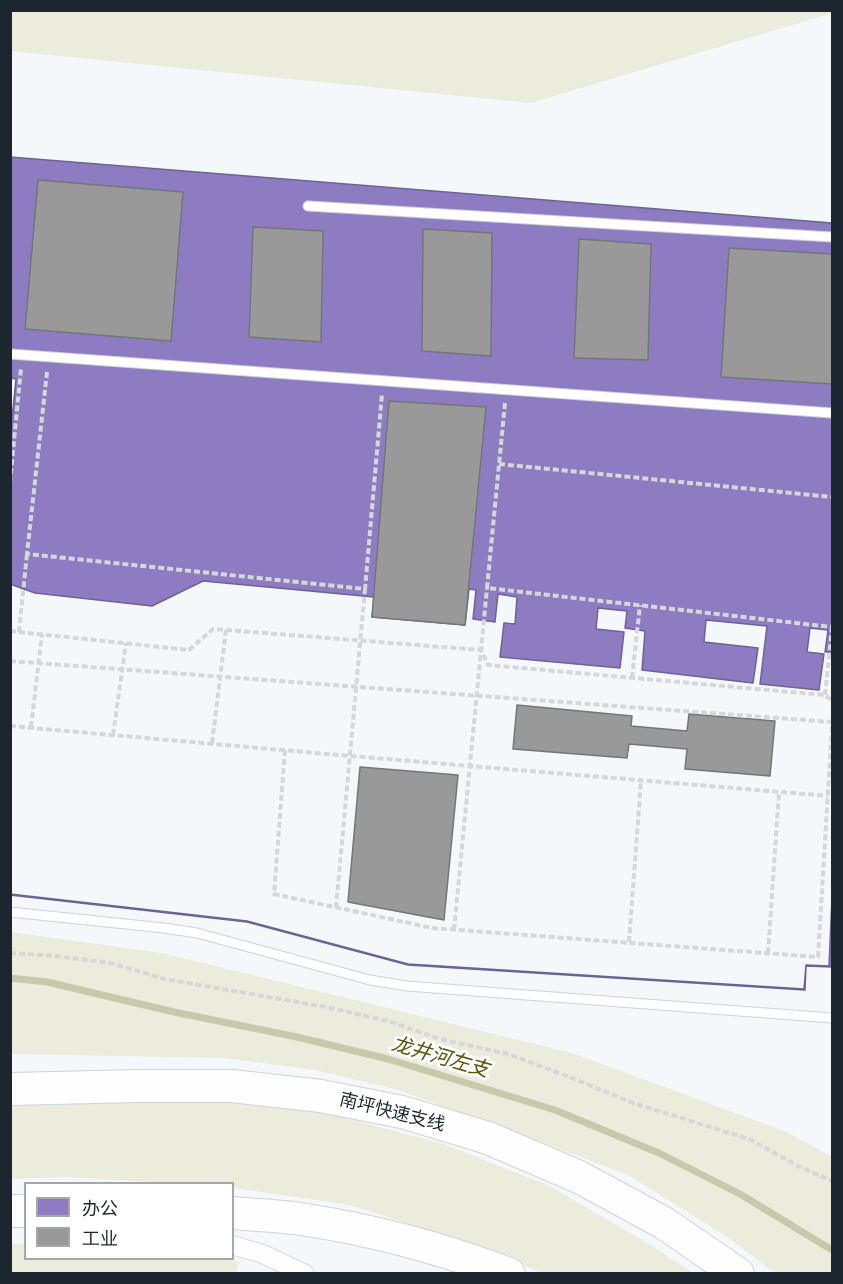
<!DOCTYPE html>
<html>
<head>
<meta charset="utf-8">
<style>
  body { margin:0 }
  #map { position:relative; width:843px; height:1284px; overflow:hidden; background:#f5f8fb; font-family:"Varela Round","Noto Sans SC",sans-serif }
  canvas { display:block }
  .frame { position:absolute; inset:0; border:12px solid #1b262e; pointer-events:none }
  .legend { position:absolute; left:24px; top:1182px; width:210px; height:78px; box-sizing:border-box; background:#fff; border:2px solid #a4a8ab; margin:0; padding:8px 10px; list-style:none; font-size:18px; color:#1b262e }
  .legend li { display:flex; align-items:center; gap:12px; height:30px }
  .legend b { width:30px; border:2px solid #a4a8ab }
</style>
</head>
<body>
<div id="map">
<canvas width="843" height="1284"></canvas>
<div class="frame"></div>
<ul class="legend">
<li><b style="height:16px;background:#8e7cc3"></b>办公</li>
<li><b style="height:16px;background:#999"></b>工业</li>
</ul>
</div>
<script>
const g = document.querySelector('canvas').getContext('2d');
g.lineJoin = 'round';
function fillPath(path, color) { g.fillStyle = color; g.fill(path, 'evenodd'); }
function stroke(path, color, width, dash) { g.strokeStyle = color; g.lineWidth = width; g.lineCap = dash ? 'butt' : 'round'; g.setLineDash(dash || []); g.stroke(path); }
function label(font, color, halo, rows, align = 'center') {
  g.font = font + ' "Varela Round","Noto Sans SC",sans-serif'; g.lineWidth = 6; g.setLineDash([]); g.textBaseline = 'middle'; g.strokeStyle = halo; g.fillStyle = color; for (const [text, x, y, turn = 0] of rows) {
    g.save(); g.translate(x, y); g.rotate((+turn || 0) * Math.PI / 180); g.textAlign = isNaN(turn) ? turn : align; if (halo) g.strokeText(text, 0, 0); g.fillText(text, 0, 0); g.restore();
  }
}
fillPath(new Path2D(`
  M832,10V13L531,103L10,51L11,10Z
  M11,932L162,953L572,1053L787,1132L832,1157V1273H775L726,1236L628,1175L515,1132L395,1089L315,1070L224,1058L11,1054Z
  M191,1099L316,1110L444,1144L550,1186L652,1246L693,1273H542L486,1249L350,1205L233,1188L232,1184L167,1183L66,1177L11,1179L10,1100Z
  M10,1244H25L26,1258H221L239,1262L236,1273H11Z`), '#ececdc');
const offices = new Path2D(`
  M10,157L832,223V967L806,966L805,990L408,965L247,922L10,895Z
  M10,378L16,379L10,439Z
  M203,581L374,597L372,617L465,625L469,589L476,590L473,619L495,622L498,594L517,597L515,624L504,623L500,657L620,668L624,632L596,629L598,608L627,611L625,628L645,631L642,670L753,683L758,648L704,642L706,620L767,626L760,684L819,690L824,654L807,652L810,628L828,630L825,652H832V898L829,966L806,965L804,989L408,964L247,921L10,894V584L35,593L152,606Z`);
fillPath(offices, '#8e7cc3');
stroke(offices, '#6c6296', 1.5);
const industry = new Path2D(`
  M38,180L183,192L171,341L25,329Z
  M253,227L323,231L321,342L249,337Z
  M423,229L492,233L491,356L422,351Z
  M579,239L651,244L648,360L574,358Z
  M729,248L832,254V384L721,377Z
  M389,401L486,407L465,625L372,617Z
  M517,705L632,716L631,726L687,731L689,714L775,721L770,776L685,769L687,749L629,744L627,758L513,749Z
  M360,767L458,775L444,920L348,902Z`);
fillPath(industry, '#999');
stroke(industry, '#737679', 1.5);
stroke(new Path2D(`
  M10,978L47,982L174,1012L297,1037L388,1059L555,1110L659,1153L740,1194L832,1250`), '#c8c8aa', 7);
const lane = new Path2D(`
  M308,206L832,237
  M10,354L832,413
  M10,912L164,928L197,933L370,980L407,986L832,1018`);
const street = new Path2D(`
  M232,1245L263,1254L305,1274`);
const highway = new Path2D(`
  M10,1089L139,1086H232L321,1096L402,1112L488,1138L579,1177L664,1223L738,1274
  M10,1211H26
  M232,1213C255,1215 279,1216 301,1219C372,1230 442,1248 509,1274`);
stroke(lane, '#ccd3d9', 11);
stroke(street, '#ccd3d9', 20);
stroke(highway, '#ccd3d9', 34);
stroke(new Path2D(`
  M47,372L27,554L365,589L382,394
  M505,403L487,588L832,627
  M499,464L832,497
  M10,483L21,368
  M10,631L189,650L213,629L481,650L488,665L825,695L832,700
  M19,632L27,554
  M10,661L832,722
  M632,678L640,605
  M825,695L832,628
  M10,726L350,756L828,796
  M31,727L42,634
  M113,735L126,643
  M212,743L226,630
  M285,750L274,894L432,928L818,957L832,726
  M336,908L365,589
  M454,930L487,588
  M629,942L641,780
  M10,953L56,956L110,963L165,979L326,1007L388,1021L440,1039L508,1054L572,1078L633,1103L749,1139L798,1166L832,1181
  M768,953L779,792`), '#d6d7d8', 4, [6, 3]);
stroke(lane, '#fefefe', 9);
stroke(street, '#fefefe', 18);
stroke(highway, '#fefefe', 32);
label('18px', '#1b262e', '#fff', [
  ["南坪快速支线",392,1113,14]
]);
label('italic 20px', '#585307', '#fff', [
  ["龙井河左支",440,1058,16]
]);
</script>
</body>
</html>
